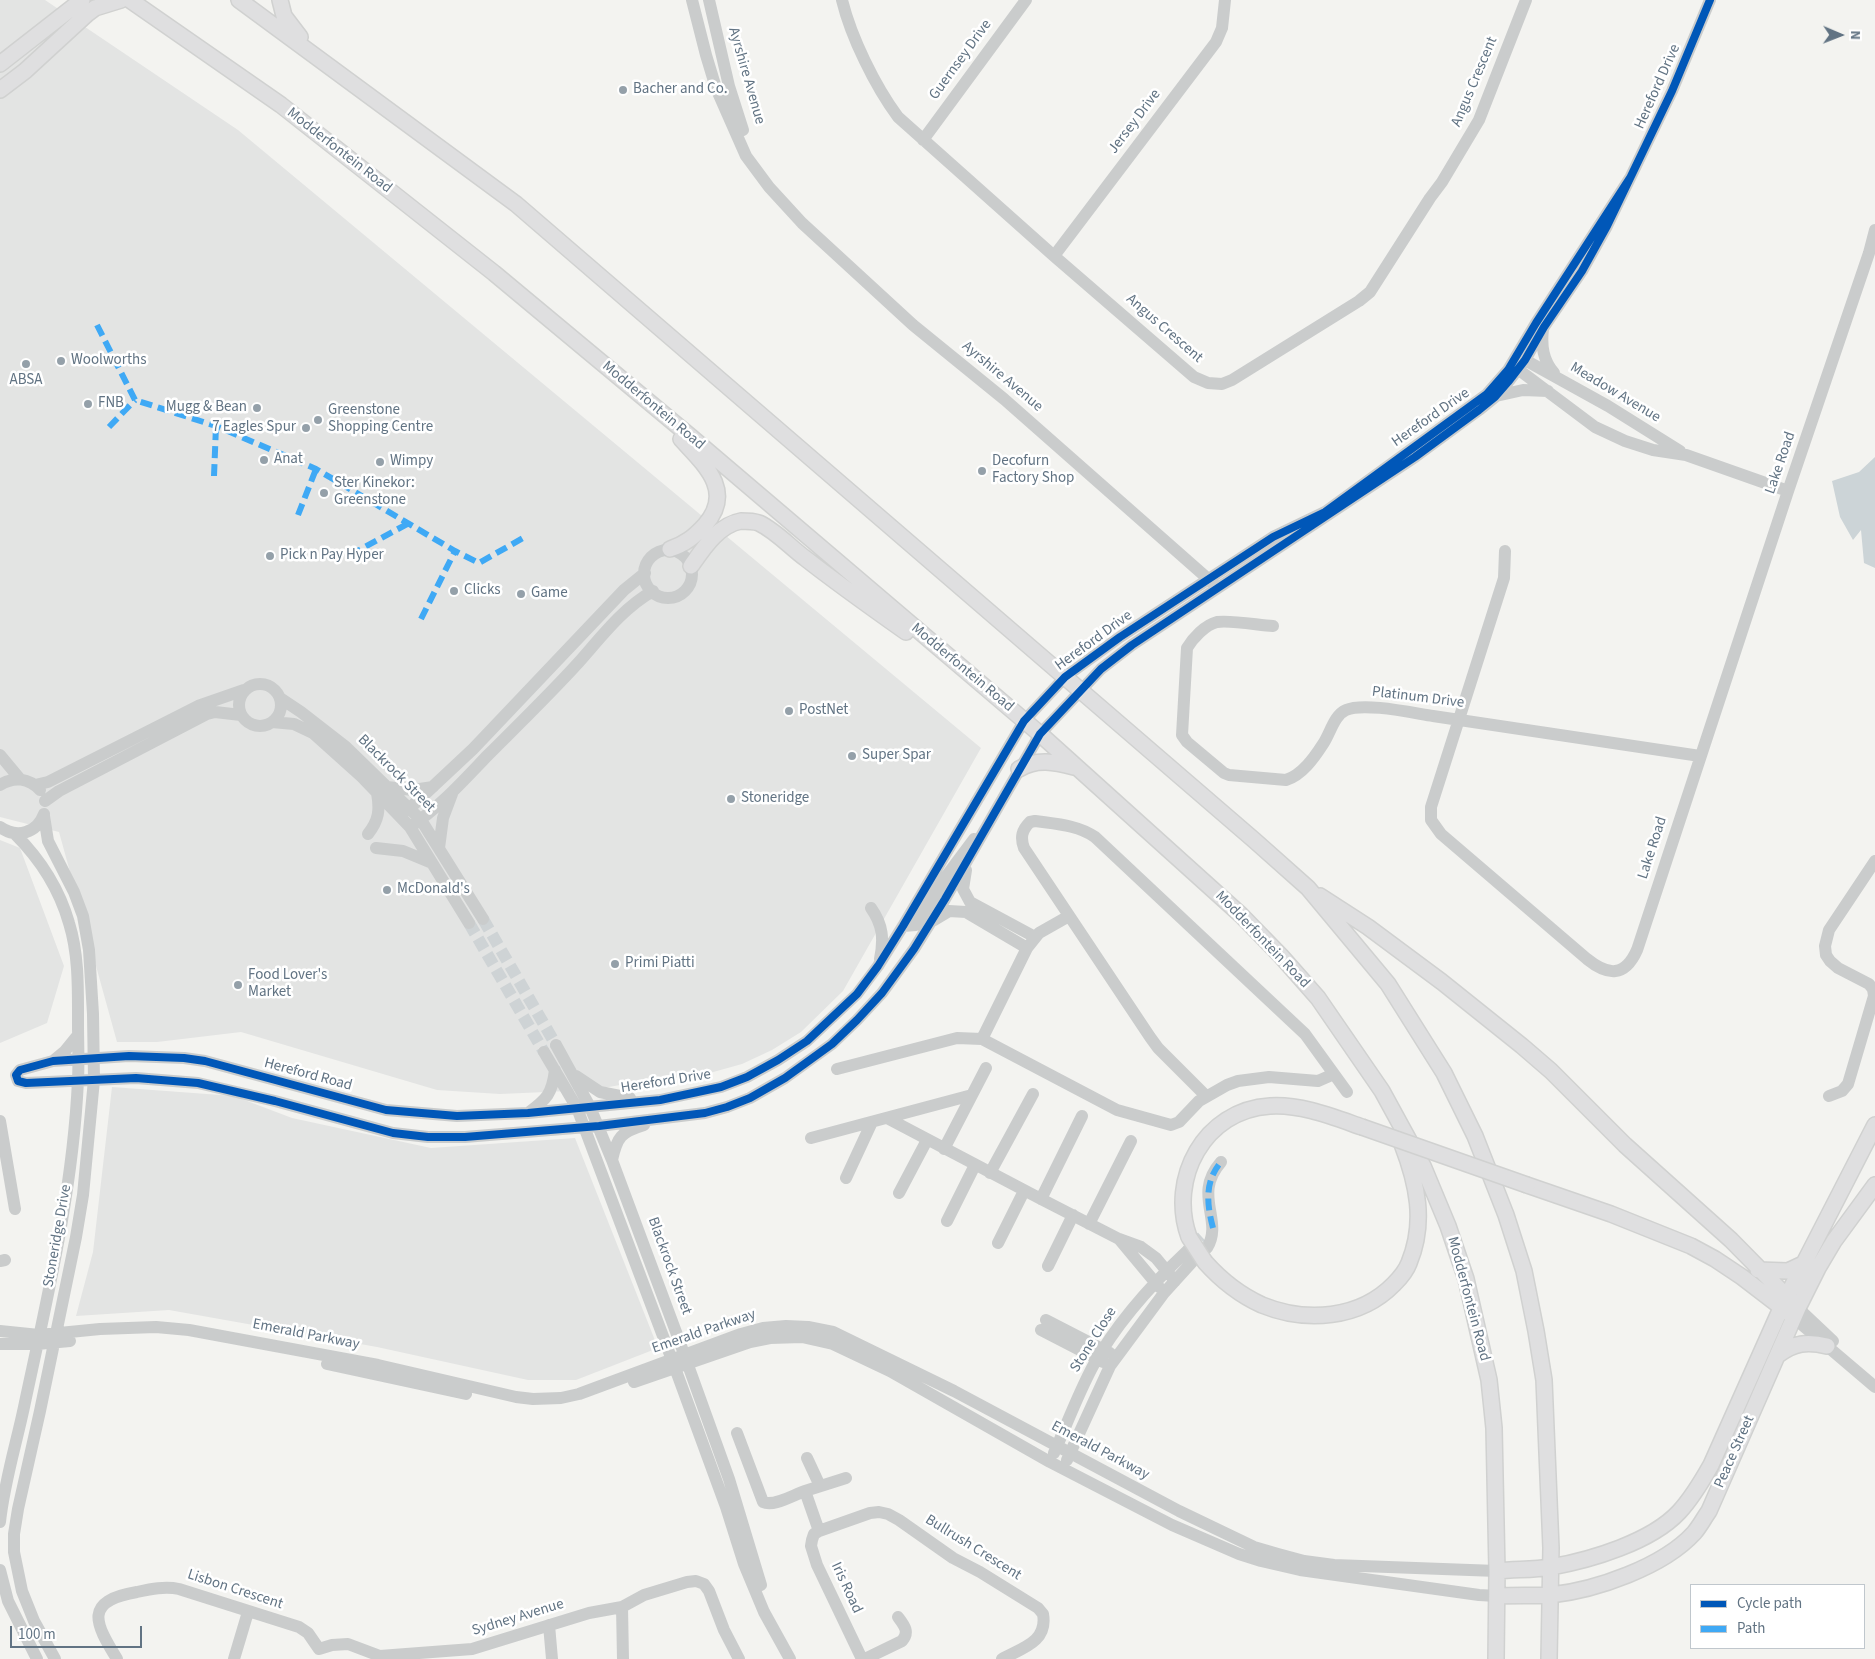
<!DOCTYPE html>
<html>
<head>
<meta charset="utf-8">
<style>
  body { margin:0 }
  #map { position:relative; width:1875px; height:1659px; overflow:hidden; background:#f3f3f0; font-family:"Source Sans 3",sans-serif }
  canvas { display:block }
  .legend { position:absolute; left:1690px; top:1584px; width:175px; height:65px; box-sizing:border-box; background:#fff; border:1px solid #c0c7cd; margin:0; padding:6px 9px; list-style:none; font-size:15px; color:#617383 }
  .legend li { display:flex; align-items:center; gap:10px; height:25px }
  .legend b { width:25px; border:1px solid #c0c7cd }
  .north { position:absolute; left:1815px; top:10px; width:50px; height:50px; -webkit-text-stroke:4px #fff; paint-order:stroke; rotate:91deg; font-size:14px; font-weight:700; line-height:20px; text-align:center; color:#617383 }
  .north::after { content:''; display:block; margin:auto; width:18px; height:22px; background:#617383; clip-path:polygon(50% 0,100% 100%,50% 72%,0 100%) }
  .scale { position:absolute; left:10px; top:1626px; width:132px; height:22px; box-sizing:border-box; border:2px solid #617383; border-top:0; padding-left:6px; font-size:15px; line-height:18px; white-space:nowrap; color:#617383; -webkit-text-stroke:4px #fff; paint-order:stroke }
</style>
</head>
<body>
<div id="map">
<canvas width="1875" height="1659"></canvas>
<ul class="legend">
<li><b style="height:6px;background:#0057b8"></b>Cycle path</li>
<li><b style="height:6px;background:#3fa9f5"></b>Path</li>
</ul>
<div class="north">N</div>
<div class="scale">100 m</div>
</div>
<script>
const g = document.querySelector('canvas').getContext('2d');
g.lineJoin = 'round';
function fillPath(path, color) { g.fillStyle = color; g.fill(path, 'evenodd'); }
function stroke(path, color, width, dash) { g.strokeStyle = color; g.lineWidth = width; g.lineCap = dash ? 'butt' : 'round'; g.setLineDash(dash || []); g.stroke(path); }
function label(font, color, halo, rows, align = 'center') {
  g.font = font + ' "Source Sans 3",sans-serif'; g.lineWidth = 5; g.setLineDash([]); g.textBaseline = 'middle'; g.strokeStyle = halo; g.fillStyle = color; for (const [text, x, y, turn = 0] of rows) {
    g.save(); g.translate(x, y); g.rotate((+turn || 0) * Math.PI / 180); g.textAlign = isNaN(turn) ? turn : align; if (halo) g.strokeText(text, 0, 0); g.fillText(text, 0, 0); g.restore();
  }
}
fillPath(new Path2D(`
  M0,0H45L238,130L981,748L843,991L801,1032L772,1050L742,1064L699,1076L648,1080L592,1090L500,1094L437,1090L241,1032L157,1042H117L59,832L0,817Z
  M0,840L20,848L64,966L47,1023L0,1043Z
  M112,1087L234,1096L292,1118L431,1148L575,1138L658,1348L576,1380H528L377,1347L169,1310L76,1316L93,1252Z`), '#e3e4e3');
fillPath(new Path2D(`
  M1875,457V568L1864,563L1861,530L1853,540L1840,517L1832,481L1859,472Z`), '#ccd4d7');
stroke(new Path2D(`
  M483,919L556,1045
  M469,923L544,1052
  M1187,1251L1202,1237`), '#ced3d5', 12, [12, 6]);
const major = new Path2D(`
  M130,0L281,105L494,273L691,437L1040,734L1241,915L1281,956L1318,998L1382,1091L1423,1166L1448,1226L1466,1279L1489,1380L1494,1428L1497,1571L1496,1659
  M239,0L516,204L1254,840L1308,888L1388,984L1444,1073L1475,1136L1506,1215L1524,1271L1536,1331L1544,1380L1551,1548L1549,1659
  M280,0L284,16L300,37
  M0,64L82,0
  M0,90L25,71L87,14L95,8L121,0
  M670,549C685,544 694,537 705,525C735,491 704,464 681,439
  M691,566C703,549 718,525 741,521C747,521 753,521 759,523C776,531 790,547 805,558C838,584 872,608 906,632
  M1019,769C1037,758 1055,762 1074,767
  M1320,896L1368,927L1442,982L1522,1046L1551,1071L1625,1145L1731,1240L1798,1308
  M1527,1185L1611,1214L1691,1246L1715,1259L1742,1277L1789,1313
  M1189,1237C1168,1179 1204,1110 1270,1106C1301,1104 1333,1117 1362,1127
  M1205,1262C1221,1280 1240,1295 1262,1305C1306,1323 1360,1319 1394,1284C1400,1278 1406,1271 1409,1263C1426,1222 1417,1183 1402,1144
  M1758,1270L1788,1271L1803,1264
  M1778,1355C1794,1343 1807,1341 1827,1346
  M1497,1571C1515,1569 1533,1570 1551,1567C1591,1560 1651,1542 1679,1512C1692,1498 1702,1481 1711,1465L1782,1306L1875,1125
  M1497,1596C1515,1595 1533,1596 1551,1595C1596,1590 1663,1567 1694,1533C1700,1526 1704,1518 1709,1511L1798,1308L1818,1268L1834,1241L1875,1185`);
stroke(major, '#d0d1d0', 18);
stroke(new Path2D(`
  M692,0L706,55L716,88L746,156L769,187L802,223L913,325L1004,399L1215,585
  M709,0L729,86L743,130
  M842,0C851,37 875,86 898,117L1054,256L1194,377L1208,383L1222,384L1232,380L1359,301L1370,292L1430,198L1442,182L1479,120L1526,0
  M923,140L1026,0
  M1630,178L1536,323L1508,370L1487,394L1325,512L1273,537L1120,637L1065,677L1024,721L903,926L878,966L857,994L807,1041L778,1060L747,1077L721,1087L660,1100L528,1113L457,1116L386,1110L205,1061L184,1058L129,1056L53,1061L20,1070L16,1075L18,1081L26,1083L136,1078L198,1083L275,1101L393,1133L428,1137H465L599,1126L705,1113L727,1107L750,1098L785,1078L832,1044L857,1020L882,993L914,949L945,899L1040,734L1101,669L1132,645L1415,457L1479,410L1495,397L1508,382L1525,360L1544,327L1582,271L1607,226L1672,91L1710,0
  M1054,256L1216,42L1222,28L1225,0
  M1543,329C1541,346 1543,360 1554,373
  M1525,360L1608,406L1680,451
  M1519,370L1595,427L1625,441L1653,450L1686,455L1788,491
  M1496,396L1523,390L1548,391
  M644 574a24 24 0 1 1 48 0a24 24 0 1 1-48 0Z
  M1505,551L1504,578L1431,807V820L1441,834L1587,959C1608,976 1625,977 1637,950L1788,491L1869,253L1875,230
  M1273,626C1258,625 1231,620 1217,622C1205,625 1193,638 1187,648L1182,735L1187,742L1224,773L1229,775L1286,780C1302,775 1314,758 1323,744C1330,734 1334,715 1346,710C1364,702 1413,713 1433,716C1522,729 1611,743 1700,756
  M239 705a21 21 0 1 1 42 0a21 21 0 1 1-42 0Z
  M280,698L301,712L346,747L421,820L483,919
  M272,722L294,724L313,733L362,777L410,827L469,923
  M0,755L20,779
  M0,785C14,776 29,778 40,790
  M35,785L48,782L198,706L244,690
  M387,787L413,790L433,787
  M45,801L59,791L207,714L215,712L241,715
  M399,815L410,808L473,749L624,590L645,573
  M44,816L48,841L74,892L83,916L89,950L93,1014L94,1080L83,1195L76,1237L40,1411L18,1509L14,1534V1552L22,1591L34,1621L55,1659
  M0,827C17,839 37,833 44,814
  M410,827C440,807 464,780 488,755C519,724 550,694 579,662C602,636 623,608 653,591
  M368,834C379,820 380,810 377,793
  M376,848L403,851L432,863
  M439,848L443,818L452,794
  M966,870L963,889L970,902L1035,937
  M871,908C883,925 884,939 880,959
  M934,920L949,911L966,912L1027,948
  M903,926L916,925L944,879L974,839
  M982,1039L1027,948L1039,933L1069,916
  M556,1045L590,1107L612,1160L679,1340L729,1479L761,1585
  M544,1052L577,1108L675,1368L726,1507L744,1564L764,1612L790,1659
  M53,1061L65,1051L78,1035
  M837,1069L957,1038L982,1039L1117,1110L1171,1125L1179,1122L1199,1101L1227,1085L1238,1081L1269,1077L1318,1081L1334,1074
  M576,1076L600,1092L630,1098
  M1206,1096L1158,1048L1150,1037L1024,848C1020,837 1022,830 1030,822L1035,821C1056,824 1078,825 1095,837L1305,1034L1347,1092
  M1829,1096L1842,1091L1848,1084L1874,996L1873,989L1869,984L1838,968L1830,961L1826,955L1825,946L1829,930L1875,861
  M528,1113C547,1099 552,1094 555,1070
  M887,1118L1041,1199L1119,1239L1141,1247L1156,1258L1175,1281
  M0,1121L15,1209
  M811,1138L972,1095
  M944,1149L986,1068
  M612,1160C617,1137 621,1132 644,1125
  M990,1173L1033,1094
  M846,1178L872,1122
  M899,1193L927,1140
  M1041,1199L1082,1116
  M947,1221L975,1165
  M1089,1224L1131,1141
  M1119,1239L1159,1287
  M998,1243L1024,1191
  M1207,1248C1224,1220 1192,1195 1221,1162
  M0,1261L5,1260
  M1048,1266L1073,1215
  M1798,1308L1833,1341
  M1794,1318L1875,1387
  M1046,1320L1110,1353
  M1041,1330L1103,1362
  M0,1331L39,1335L100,1329L156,1327L189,1330L378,1365L516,1397L533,1399L561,1398L579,1394L741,1334L763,1328L786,1326L808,1327L833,1332L954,1391L1179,1511L1254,1547L1278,1554L1304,1561L1334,1565L1497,1571
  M0,1344H37L70,1341
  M327,1364L466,1394
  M634,1382L750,1342L770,1338L802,1337L833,1344L890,1371L1050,1462L1172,1525L1239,1554L1261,1561L1300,1570L1479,1595L1497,1596
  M737,1433L763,1502C774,1507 793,1495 805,1491L819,1531
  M1054,1453C1067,1424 1078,1394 1093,1366C1116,1324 1153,1283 1187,1251
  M807,1458L820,1486
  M1067,1460L1110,1366L1164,1293L1193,1261
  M805,1491L846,1478
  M0,1522C4,1483 16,1445 24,1407C47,1299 73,1191 78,1080C79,1061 78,1042 78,1024C78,990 79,955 69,923C59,888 40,859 15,834
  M0,1570L8,1601L37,1659
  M622,1607L623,1659
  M549,1625L552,1659
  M319,1649L332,1645L348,1644L380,1656L472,1649L589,1613L622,1607L644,1595L687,1582L696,1581L704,1584L709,1591L724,1630L739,1659
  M117,1659C95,1623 83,1601 137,1592C151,1589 165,1586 179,1589L299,1627L308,1633L319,1649
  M234,1659L248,1612
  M862,1659L817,1565L811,1546L812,1540L814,1534L819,1531L870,1513L879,1512L888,1514L899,1520L953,1558L980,1572L1038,1608L1043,1614C1048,1642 1022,1648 1002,1659
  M865,1659L902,1641C910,1632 904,1625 898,1617`), '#cacccc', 12);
stroke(major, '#dfdfe0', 15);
const majorBridge = new Path2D(`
  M1362,1127L1527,1185
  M1189,1237L1205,1262`);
stroke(majorBridge, '#d0d1d0', 18, []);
stroke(majorBridge, '#dfdfe0', 15);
stroke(new Path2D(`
  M97,325L135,400L216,426L316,469L455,551L479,563L523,538
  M109,427L135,400
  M214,476L216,426
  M298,515L316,469
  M350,555L409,523
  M421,619L455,551
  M1213,1228C1207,1205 1204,1182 1221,1162`), '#3fa9f5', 6, [12, 6]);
stroke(new Path2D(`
  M1630,178L1536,323L1508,370L1487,394L1325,512L1273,537L1120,637L1065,677L1024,721L903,926L878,966L857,994L807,1041L778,1060L747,1077L721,1087L660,1100L528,1113L457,1116L386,1110L205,1061L184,1058L129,1056L53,1061L20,1070L16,1075L18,1081L26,1083L136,1078L198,1083L275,1101L393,1133L428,1137H465L599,1126L705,1113L727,1107L750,1098L785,1078L832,1044L857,1020L882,993L914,949L945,899L1040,734L1101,669L1132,645L1415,457L1479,410L1495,397L1508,382L1525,360L1544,327L1582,271L1607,226L1672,91L1710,0`), '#0057b8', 8);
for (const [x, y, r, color] of [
  [623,90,5,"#94a0a9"],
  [61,361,5,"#94a0a9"],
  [26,364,5,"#94a0a9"],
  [88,404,5,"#94a0a9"],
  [257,408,5,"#94a0a9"],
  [318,420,5,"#94a0a9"],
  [306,428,5,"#94a0a9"],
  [264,460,5,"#94a0a9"],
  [380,462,5,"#94a0a9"],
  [982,471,5,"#94a0a9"],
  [324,493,5,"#94a0a9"],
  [270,556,5,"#94a0a9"],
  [454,591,5,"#94a0a9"],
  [521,594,5,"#94a0a9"],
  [789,711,5,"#94a0a9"],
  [852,756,5,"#94a0a9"],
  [731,799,5,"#94a0a9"],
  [387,890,5,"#94a0a9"],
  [615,964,5,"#94a0a9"],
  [238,985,5,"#94a0a9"]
]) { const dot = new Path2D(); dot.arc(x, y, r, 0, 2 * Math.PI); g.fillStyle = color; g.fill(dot); stroke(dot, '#fff', 2); }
label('15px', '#617383', '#fff', [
  ["Guernsey Drive",961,60,-54],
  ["Ayrshire Avenue",746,76,74],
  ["Angus Crescent",1475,82,-67],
  ["Hereford Drive",1658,87,-66],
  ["Jersey Drive",1135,122,-53],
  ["Modderfontein Road",339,151,38],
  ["Angus Crescent",1164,329,41],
  ["Ayrshire Avenue",1002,377,40],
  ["Meadow Avenue",1615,393,31],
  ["Modderfontein Road",653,406,40],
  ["Hereford Drive",1431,418,-35],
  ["Lake Road",1781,463,-71],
  ["Hereford Drive",1094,641,-36],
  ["Modderfontein Road",962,668,40],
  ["Platinum Drive",1418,698,7],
  ["Blackrock Street",396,774,45],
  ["Lake Road",1653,848,-72],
  ["Modderfontein Road",1262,940,46],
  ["Hereford Road",308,1075,15],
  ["Hereford Drive",666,1082,-9],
  ["Stoneridge Drive",58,1236,-80],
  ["Blackrock Street",669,1266,70],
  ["Modderfontein Road",1468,1299,75],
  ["Emerald Parkway",704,1332,-19],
  ["Emerald Parkway",306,1335,11],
  ["Stone Close",1094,1340,-58],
  ["Emerald Parkway",1100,1451,28],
  ["Peace Street",1735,1452,-66],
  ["Bullrush Crescent",973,1548,32],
  ["Iris Road",846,1588,65],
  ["Lisbon Crescent",235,1590,18],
  ["Sydney Avenue",518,1618,-17]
]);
label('15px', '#617383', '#fff', [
  ["Bacher and Co.",633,90],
  ["Woolworths",71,361],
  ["ABSA",26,381,"center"],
  ["FNB",98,404],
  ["Mugg & Bean",247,408,"right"],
  ["Greenstone",328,411],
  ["Shopping Centre",328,428],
  ["7 Eagles Spur",296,428,"right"],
  ["Anat",274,460],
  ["Wimpy",390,462],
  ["Decofurn",992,462],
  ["Factory Shop",992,479],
  ["Ster Kinekor:",334,484],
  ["Greenstone",334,501],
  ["Pick n Pay Hyper",280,556],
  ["Clicks",464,591],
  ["Game",531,594],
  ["PostNet",799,711],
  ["Super Spar",862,756],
  ["Stoneridge",741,799],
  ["McDonald's",397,890],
  ["Primi Piatti",625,964],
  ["Food Lover's",248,976],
  ["Market",248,993]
], 'left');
</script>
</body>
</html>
